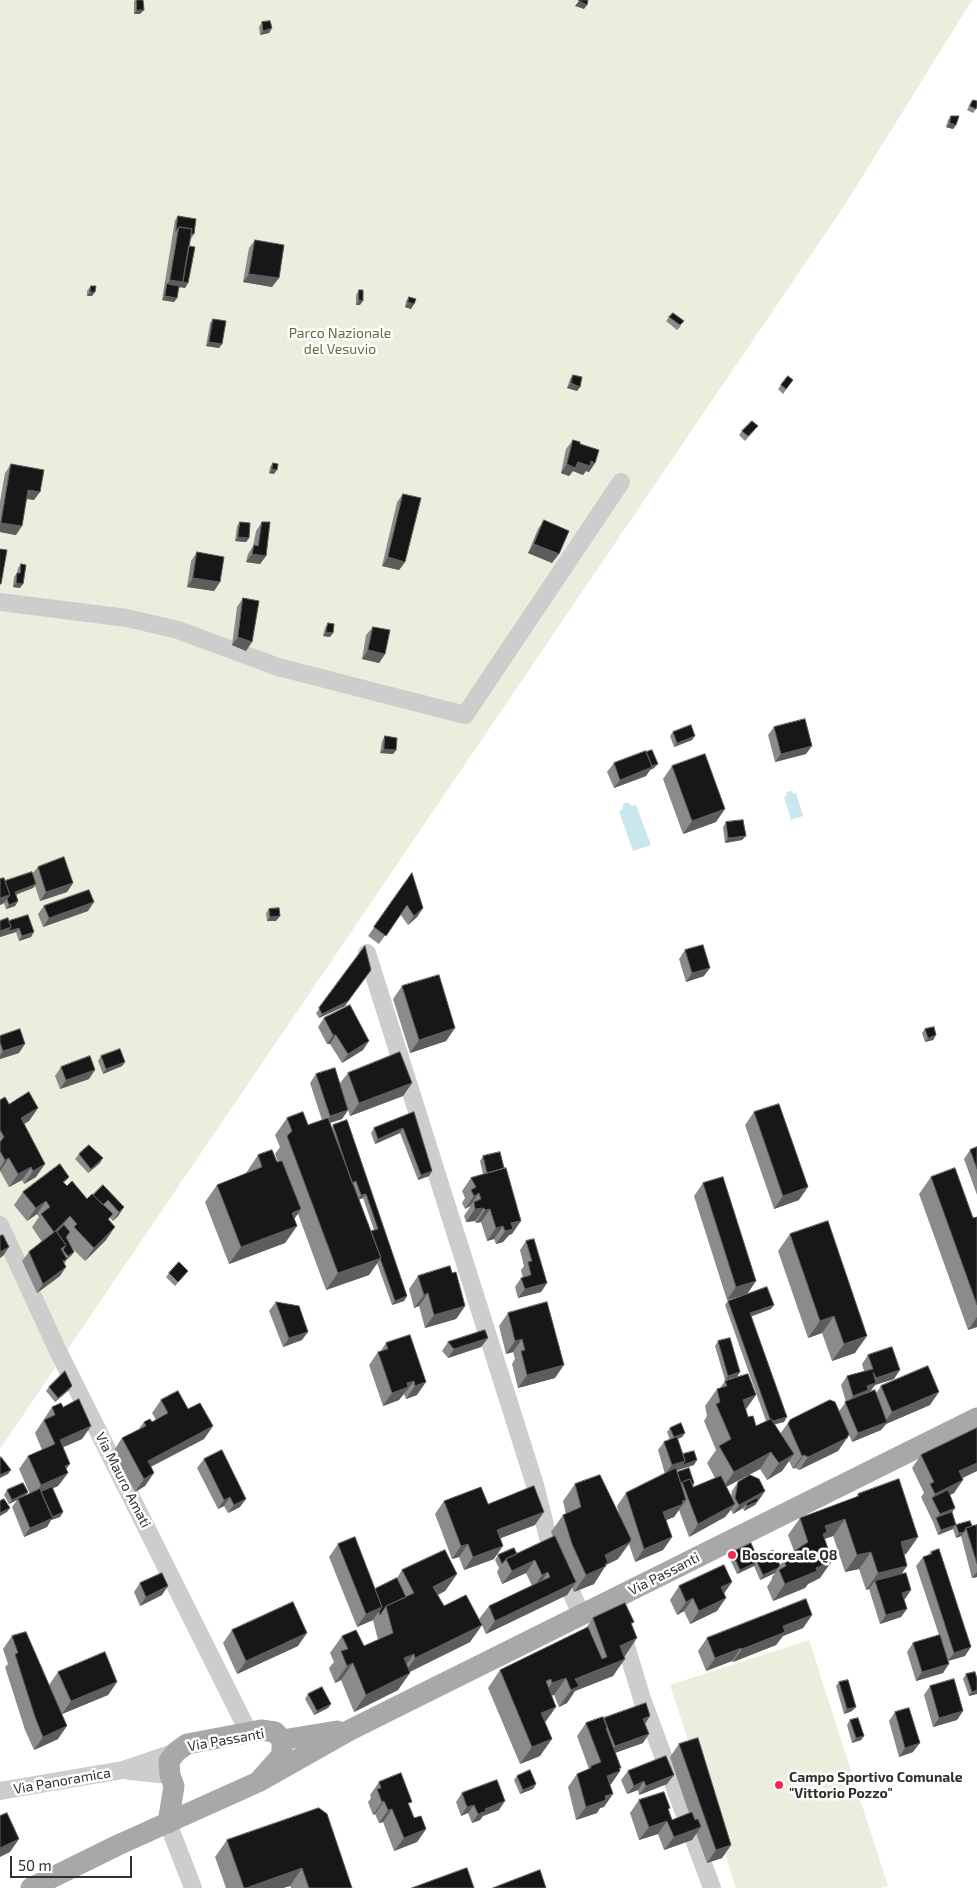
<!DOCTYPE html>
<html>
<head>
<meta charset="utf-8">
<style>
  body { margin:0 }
  #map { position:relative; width:977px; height:1888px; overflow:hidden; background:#fff; font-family:"Exo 2",sans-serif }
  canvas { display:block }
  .scale { position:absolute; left:10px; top:1856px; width:122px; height:22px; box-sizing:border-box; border:2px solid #303030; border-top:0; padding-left:6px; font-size:15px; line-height:18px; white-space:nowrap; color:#303030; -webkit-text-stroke:4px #fff; paint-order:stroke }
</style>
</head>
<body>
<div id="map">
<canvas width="977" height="1888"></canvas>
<div class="scale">50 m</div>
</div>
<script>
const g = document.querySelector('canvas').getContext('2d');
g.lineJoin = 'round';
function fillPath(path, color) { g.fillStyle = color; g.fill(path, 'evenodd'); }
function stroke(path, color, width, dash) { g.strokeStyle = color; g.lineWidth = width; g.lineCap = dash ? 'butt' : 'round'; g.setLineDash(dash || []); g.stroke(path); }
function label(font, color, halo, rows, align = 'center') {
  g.font = font + ' "Exo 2",sans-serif'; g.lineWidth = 5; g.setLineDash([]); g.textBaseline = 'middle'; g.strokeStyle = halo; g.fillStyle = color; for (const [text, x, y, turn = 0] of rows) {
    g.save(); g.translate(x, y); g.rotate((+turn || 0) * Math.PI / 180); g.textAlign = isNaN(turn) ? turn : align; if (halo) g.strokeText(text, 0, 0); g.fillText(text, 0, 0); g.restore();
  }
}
fillPath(new Path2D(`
  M0,0H972L844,206L0,1449Z
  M809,1640L888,1886L881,1888H736L670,1685Z`), '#e9eedd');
fillPath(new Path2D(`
  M792,791L793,794L796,793L803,816L791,820L784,797L787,796L786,792Z
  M625,803H629L632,806L636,805L651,845L633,851L619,811L622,810L623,805Z`), '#c8e7ef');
stroke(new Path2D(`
  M0,602L127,618L178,630L278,667L465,715L621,482
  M367,953L535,1485L550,1545L581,1614
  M0,1225L58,1351L249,1733
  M621,1629L642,1699L712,1888
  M129,1771L170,1775
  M0,1791L123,1770L176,1752
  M168,1823L193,1888`), '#cdcdcd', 18);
stroke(new Path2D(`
  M282,1740L337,1731
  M258,1782L350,1730L977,1418
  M31,1888L118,1845L258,1782L282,1755V1740L275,1732L261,1730L187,1744L176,1752L169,1761L170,1775L174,1786L168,1823`), '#a8a8a8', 21);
fillPath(new Path2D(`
  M135,0H143L140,14H134V2Z
  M262,22L272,28L269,33L260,35L259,27Z
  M973,100L976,109L973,113L967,110L970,104Z
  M951,116L956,125L953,129L946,127L948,120Z
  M178,216L194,234L191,239L189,246L188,283L185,288L180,287L178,289L177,298L174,302L162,300L175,220Z
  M255,240L272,287L243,282L249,248Z
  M91,286L95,292L92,296H87V291Z
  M359,290L360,305H356V295Z
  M409,297L414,304L411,309L405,307L406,301Z
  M669,317L681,326L677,330L666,321Z
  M213,319L222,344L219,348L206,346L210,323Z
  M573,375L580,387L577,391L567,388L570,379Z
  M788,376L793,380L783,394L778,389Z
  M755,430L745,441L739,435L742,431Z
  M573,440L580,444L595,463L589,472L586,471L583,475L573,471L569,476L561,473L566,449Z
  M273,463L274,474L269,473L270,467Z
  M11,464L34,500L26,499L16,535L0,532V502L5,473Z
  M403,494L405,562L399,570L382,566L397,502Z
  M544,520L552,563L528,553L538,529Z
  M240,522L249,538L246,542L235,541L237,526Z
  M262,522L266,556L260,564L246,562L248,554L253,546L256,531Z
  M197,552L220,582L214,591L187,587L191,561Z
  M21,564L20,588L13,587L14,577L17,573L18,568Z
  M243,598L246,651L232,645L237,607Z
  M328,623L330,637L323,636L325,628Z
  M373,627L385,654L379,663L362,659L366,635Z
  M774,727L806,754L775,762L768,735Z
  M673,732L692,740L674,747L670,736Z
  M385,736L396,750L393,754L380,753L382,741Z
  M614,763L654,768L650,770L646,776L614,788L607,772Z
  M672,766L716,822L683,834L663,779Z
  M726,822L742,840L725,843L723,827Z
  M38,867L73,883L67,892L40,901L35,886L33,888L16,895L18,901L15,906L6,909L4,903L0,905V879L5,881L32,874Z
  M412,873L423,908L417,917L408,925L400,914L379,944L368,936Z
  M44,906L88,911L43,927L38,914Z
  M269,909L276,921H267L266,913Z
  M0,921H9L31,937L19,941L16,932L0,937Z
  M365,946L345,1006L319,1018L316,1013Z
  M685,950L704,976L686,982L679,959Z
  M402,986L455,1028L446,1041L410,1053L393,999Z
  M324,1018L363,1050L342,1063L330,1044H327L318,1027Z
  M925,1029L936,1035L933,1040L925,1042L922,1033Z
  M0,1036L19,1053L0,1059Z
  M101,1056L125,1062L122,1066L103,1074L98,1061Z
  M61,1067L89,1079L60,1089L55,1076Z
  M348,1073L412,1083L403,1096L350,1116L348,1110L342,1119L330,1123L332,1128L333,1125L347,1120L407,1296L404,1301L392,1305L377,1263L369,1275L326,1290L298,1214L294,1219L297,1226L285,1243L229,1264L205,1202L217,1185L246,1174V1173L258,1155L277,1162H278L275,1154L280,1147L275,1135L287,1118L308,1125L322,1120L310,1083L316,1074L340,1083ZM363,1198L374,1230L371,1231L359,1199Z
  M0,1100L9,1104L38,1108L29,1121L24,1124L36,1177L24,1184L22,1180L9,1187L0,1171Z
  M414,1112L432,1171L429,1176L418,1180L400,1133L375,1144L371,1133L374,1128Z
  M754,1112L799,1200L774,1209L745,1125Z
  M977,1147V1195L964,1159L970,1150Z
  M79,1154L100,1163L88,1173L75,1159Z
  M483,1156L512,1234L509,1235L503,1242L496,1244L494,1239L487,1241L481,1222L476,1223L475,1221L466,1222L464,1216L470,1207V1206L465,1209L462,1203L465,1198L462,1191L471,1178L483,1174L480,1161Z
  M69,1177L64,1183L67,1186L87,1199L93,1195L124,1207L118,1216L113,1221L110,1218L108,1220L106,1240L85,1261L72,1248L74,1252L64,1263L60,1276L37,1293L22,1261L29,1252L42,1242L32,1227L39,1217L37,1214L27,1221L14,1205L23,1192Z
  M931,1177L973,1218L977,1217V1327L968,1330L919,1194Z
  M703,1183L756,1281L747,1294L727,1300L694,1196Z
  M790,1234L855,1353L832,1361L822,1333L808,1338L778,1251Z
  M526,1241L547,1283L541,1292L518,1298L515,1287L521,1278H523L521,1270L524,1266L520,1250Z
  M188,1271L175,1286L166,1277L169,1273Z
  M452,1273L465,1306L456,1319L425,1328L419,1306L414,1308L409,1289L418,1276Z
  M728,1301L771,1309L751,1316L784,1422L775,1424L780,1434L790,1420L843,1421L839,1411L846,1402L841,1385L847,1376L864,1371L862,1364L868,1355L894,1379L875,1385L865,1394L876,1393L881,1386L930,1405L886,1424L881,1430L852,1442L849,1435L847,1438L838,1451L799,1470L795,1468L793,1469L789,1461L782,1471L767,1480L760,1469L726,1487L731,1497L732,1491L738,1482L765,1491L755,1505L744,1511L743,1508L733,1514L731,1510L725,1517L689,1537L679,1510L674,1517L666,1520L672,1537L663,1550L635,1562L629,1544L618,1559L606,1565L594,1584L574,1592L572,1587L567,1595L486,1634L479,1619L489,1606L532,1586L526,1573L502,1584L497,1572L499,1568L495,1560L498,1555L517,1554L553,1537L551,1532L563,1515L566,1514L563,1501L575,1484L620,1517L617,1506L626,1493L665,1474L658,1450L664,1442L670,1440L667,1432L670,1428L685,1433L682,1437L678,1439L683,1454L694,1465L677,1470V1472L694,1483L693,1487L715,1478L707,1463L716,1450L704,1421L707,1416L705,1406L717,1389L720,1388L725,1381L745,1410L748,1417L756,1426L766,1421L725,1305Z
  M276,1302L302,1340L283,1347L269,1311Z
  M508,1313L555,1378L518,1388L512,1364L515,1359L513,1352L506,1354L499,1326Z
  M410,1335L417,1395L406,1399L404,1394L399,1400L383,1406L369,1365L378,1352H380L386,1343Z
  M488,1338L481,1347L448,1358L442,1351L448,1342Z
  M718,1341L737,1377L725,1380L715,1346Z
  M49,1387L69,1390L55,1402L46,1391Z
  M161,1400L188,1409L213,1426L204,1439L151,1467L145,1486L135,1492L113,1452L122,1438L138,1430L144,1422H152L156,1420L152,1413Z
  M52,1407H63L91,1426L82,1439L63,1447L66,1470L68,1473L58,1486L53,1488L63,1512L60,1517L51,1520L47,1527L24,1537L12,1507L17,1500L9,1504L4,1495L7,1490L28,1492L25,1496L30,1494L19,1469L28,1456L42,1450L35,1433Z
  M977,1428V1471L962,1478L954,1493L950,1495L953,1529L938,1535L933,1522L921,1497L924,1493L912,1468L921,1455Z
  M204,1459L240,1507L228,1513L224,1506L218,1509L197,1468Z
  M858,1494L918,1537L906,1554H904L907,1566L901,1574L904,1599L901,1617L880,1624L869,1589L866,1590L859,1569L845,1572L833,1536L825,1539L820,1578L808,1584L805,1588L773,1601L767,1587L772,1579V1577L775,1573L760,1580L754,1566L737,1574L729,1557L732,1552L757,1557L780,1565L784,1560L789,1558L794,1551L788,1535L800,1518L856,1497Z
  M444,1501L488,1504L535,1525L501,1538L494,1559L464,1570L459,1557L452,1559L435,1514Z
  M956,1525L972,1526L977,1525V1577L972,1578L961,1536L956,1538L953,1529Z
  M338,1544L375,1589L397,1578L402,1570L457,1574L445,1591L437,1595L444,1606L482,1625L470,1642L410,1672L398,1690L354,1712L341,1680L335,1683L329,1668L334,1662L330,1653L342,1636L364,1646L378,1640L373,1620L357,1627L329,1557Z
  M931,1552L965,1656L948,1661L943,1673L916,1681L907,1652L913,1643L939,1635L916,1566L923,1557L928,1555Z
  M732,1582L724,1593L717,1611L690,1624L684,1611L677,1615L670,1600L679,1586Z
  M140,1583L162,1595L140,1606L134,1592Z
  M812,1615L803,1628L783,1636L776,1645L733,1662L732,1661L706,1671L698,1651L707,1638Z
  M593,1618L634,1622L631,1625L625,1656L613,1676L575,1691L567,1703L559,1707L554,1695H552L545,1723L540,1756L520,1764L488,1688L500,1670L586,1628Z
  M232,1630L298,1646L237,1674L223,1643Z
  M12,1636L49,1685L58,1672L117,1682L108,1695L62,1714L58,1739L34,1750L25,1730L5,1667L8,1664L3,1649Z
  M966,1674L977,1694L969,1696L963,1679Z
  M839,1682L852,1711L844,1714L836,1686Z
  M930,1686L963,1711L957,1720L933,1727L924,1695Z
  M308,1694L331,1704L328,1708L314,1715L305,1699Z
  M895,1712L913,1752L899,1757L889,1721Z
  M650,1716L645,1724L643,1743L615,1753L620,1771L611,1784L610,1785L604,1807L600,1808L597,1813L576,1820L568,1787L577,1774L589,1769L577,1736L586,1723L604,1719Z
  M850,1720L864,1736L861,1740L852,1743L847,1725Z
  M679,1744L731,1845L722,1858L707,1863L696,1833L692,1840L664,1850L658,1834L639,1840L630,1813L639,1800L669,1810L672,1820L689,1813L670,1757Z
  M628,1771L667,1784L639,1795L638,1790L627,1794L621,1780Z
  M517,1776L536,1784L533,1789L520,1794L514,1780Z
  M379,1782L409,1805L414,1818L426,1829L417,1842L394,1851L383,1822L379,1823L375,1814L373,1815L368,1802L371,1798L370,1795Z
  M462,1793L499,1810L483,1816L480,1820L472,1823L468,1813L461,1816L456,1802Z
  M227,1840L352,1888H291L290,1886L283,1888H226L215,1857Z`), '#8b8b8b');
fillPath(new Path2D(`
  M579,1L587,5L584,9L575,6Z
  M137,10H144L140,14H134Z
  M272,28L269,33L260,35L263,31Z
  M950,123L956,125L953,129L946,127Z
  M249,274L279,278L272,287L243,282Z
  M170,280L188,283L185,288L180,287L177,291L167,284Z
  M90,292H95L92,296H87Z
  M165,296L177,298L174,302L162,300Z
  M359,300L363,301L360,305H356Z
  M408,302L414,304L411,309L405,307Z
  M209,342L222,344L219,348L206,346Z
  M571,383L580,387L577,391L567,388Z
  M591,461L595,463L589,472L586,471L583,475L573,471L569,476L561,473L567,464Z
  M272,469L277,470L274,474L269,473Z
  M28,490L40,492L34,500L22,498Z
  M1,523L22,526L16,535L0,532V524Z
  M238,537L249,538L246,542L235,541Z
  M534,544L559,554L552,563L528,553Z
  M252,554L266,556L260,564L246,562Z
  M388,557L405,562L399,570L382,566Z
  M193,578L220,582L214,591L187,587Z
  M16,583L23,584L20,588L13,587Z
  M326,632L333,633L330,637L323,636Z
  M238,637L252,642L246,651L232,645Z
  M368,650L385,654L379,663L362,659Z
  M695,736L692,740L674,747L677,743Z
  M812,746L806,754L775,762L781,754Z
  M384,749L396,750L393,754L380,753Z
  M658,764L654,768L650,770L646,776L614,788L620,780Z
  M725,809L716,822L683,834L692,821Z
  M746,836L742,840L725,843L728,838Z
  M73,883L67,892L40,901L46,892Z
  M36,884L33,888L11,896L15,892Z
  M10,895L4,903L0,905V898Z
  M18,901L15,906L6,909L9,905Z
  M94,902L88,911L43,927L49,918Z
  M423,908L417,917L408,925L414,916Z
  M280,916L276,921H267L270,917Z
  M11,927L19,928L16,932L0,937V931Z
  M34,932L31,937L19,941L22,936Z
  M710,968L704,976L686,982L692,973Z
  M371,970L345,1006L319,1018L322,1014Z
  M455,1028L446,1041L410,1053L419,1040Z
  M333,1035H336L330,1044H327Z
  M936,1035L933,1040L925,1042L928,1038Z
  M369,1041L363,1050L342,1063L348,1054Z
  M25,1044L19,1053L0,1059V1056L3,1051Z
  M125,1062L122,1066L103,1074L106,1069Z
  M95,1070L89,1079L60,1089L66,1080Z
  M412,1083L403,1096L350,1116L359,1103Z
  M38,1108L29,1121L12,1131L21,1118Z
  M348,1110L342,1119L323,1125L330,1116Z
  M403,1128L400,1133L375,1144L378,1139Z
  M9,1158L0,1171V1168L5,1160Z
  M103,1158L100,1163L88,1173L91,1169Z
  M45,1164L36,1177L24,1184L33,1171Z
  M31,1167L22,1180L9,1187L18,1174Z
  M432,1171L429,1176L418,1180L421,1175Z
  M808,1187L799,1200L774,1209L783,1196Z
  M479,1193L470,1206L465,1209L474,1196Z
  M366,1194L363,1198L358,1200L361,1195Z
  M46,1201L37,1214L27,1221L36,1208Z
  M124,1207L118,1216L113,1221L119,1212Z
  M484,1208L475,1221L466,1222L475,1209Z
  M301,1209L289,1226L292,1213Z
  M490,1209L481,1222L476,1223L485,1210Z
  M70,1216L60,1229L54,1236V1232Z
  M521,1221L512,1234L509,1235L503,1242L496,1244L511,1223Z
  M297,1226L285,1243L229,1264L241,1247Z
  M503,1226L494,1239L487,1241L496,1228Z
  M115,1227L106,1240L85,1261L94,1248Z
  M9,1247L3,1256L0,1258V1252Z
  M74,1252L71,1256L67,1259L61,1267L63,1261Z
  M381,1258L369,1275L326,1290L338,1273Z
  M66,1267L60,1276L37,1293L43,1284Z
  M756,1281L747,1294L727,1300L736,1287Z
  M547,1283L541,1292L518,1298L525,1289Z
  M428,1293L419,1306L414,1308L424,1295Z
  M407,1296L404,1301L392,1305L395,1301Z
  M774,1305L771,1309L747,1318L750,1313Z
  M465,1306L456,1319L425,1328L434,1315Z
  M834,1316L822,1333L808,1338L820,1321Z
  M977,1317V1327L968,1330Z
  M308,1332L302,1340L283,1347L289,1338Z
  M867,1336L855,1353L832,1361L844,1344Z
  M488,1338L481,1347L448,1358L454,1349Z
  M522,1339L513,1352L506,1354L515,1341Z
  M564,1365L555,1378L518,1388L527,1375Z
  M900,1370L894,1379L875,1385L870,1392L866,1393L862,1399L847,1405L853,1396L867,1386L871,1385L876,1378Z
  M740,1372L737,1377L725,1380L728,1376Z
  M414,1381L399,1400L383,1406L392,1393L407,1383Z
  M426,1382L417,1395L406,1399L415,1386Z
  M72,1386L69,1390L55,1402L58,1398Z
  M939,1392L930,1405L886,1424L881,1430L852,1442L858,1433L884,1423L892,1412Z
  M756,1395L744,1412L743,1400Z
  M787,1417L784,1422L768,1426L771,1422Z
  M91,1426L82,1439L50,1453L60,1440Z
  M213,1426L204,1439L140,1472L148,1461Z
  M685,1433L682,1437L671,1442L674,1437Z
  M847,1438L838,1451L799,1470L808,1457Z
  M771,1452L760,1469L722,1489L734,1472Z
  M794,1454L782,1471L767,1480L779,1463Z
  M804,1455L795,1468L793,1469L802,1456Z
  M697,1460L694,1465L665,1474L672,1465L685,1461Z
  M977,1463V1471L950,1484L959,1471Z
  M70,1464L62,1475L68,1473L58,1486L32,1498L41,1485L65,1466Z
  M11,1470L8,1474L0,1478V1475Z
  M154,1473L145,1486L135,1492L144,1479Z
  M963,1480L954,1493L934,1503L932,1498L935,1494Z
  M765,1491L759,1500L747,1506L746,1504L743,1508L733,1514L739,1505Z
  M28,1492L24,1497L18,1499L17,1500L9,1504L12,1500Z
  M230,1497L224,1506L218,1509L224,1500Z
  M246,1499L240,1507L228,1513L234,1505Z
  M686,1500L674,1517L654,1525L663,1512L682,1501Z
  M758,1501L755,1505L744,1511L747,1506Z
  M735,1504L725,1517L689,1537L698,1524Z
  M10,1508L7,1512L0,1516V1513Z
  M955,1508L949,1517L936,1518L940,1514Z
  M63,1512L60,1517L51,1520L47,1527L24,1537L30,1528L48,1519Z
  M544,1512L535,1525L488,1543L497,1530Z
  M845,1519L833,1536L821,1540L825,1526Z
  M956,1525L953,1529L938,1535L941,1530Z
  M964,1532L961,1536L956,1538L959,1533Z
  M672,1537L663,1550L635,1562L644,1549Z
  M918,1537L906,1554L889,1559L901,1542Z
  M630,1542L618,1559L606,1565L594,1584L574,1592L586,1575L605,1555Z
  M468,1544L459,1557L452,1559L461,1546Z
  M503,1546L494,1559L464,1570L473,1557Z
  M871,1552L859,1569L845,1572L857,1555Z
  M535,1560L526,1573L502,1584L512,1571Z
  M832,1561L820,1578L808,1584L805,1588L773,1601L785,1584L816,1568Z
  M757,1562L754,1566L737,1574L740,1570Z
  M907,1566L895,1583L875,1581L869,1589L866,1590L878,1573Z
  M778,1568L775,1573L760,1580L763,1575Z
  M548,1572L539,1585L533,1588L542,1575Z
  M977,1572V1577L972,1578Z
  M457,1574L445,1591L421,1604L433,1587Z
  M576,1582L567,1595L486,1634L495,1621Z
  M732,1582L723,1595L721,1587Z
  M168,1586L162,1595L140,1606L146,1597Z
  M911,1590L905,1599L896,1602L902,1593Z
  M693,1598L684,1611L677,1615L686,1602Z
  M726,1598L717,1611L690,1624L699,1611Z
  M382,1607L373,1620L357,1627L366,1614Z
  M907,1609L901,1617L880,1624L886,1615Z
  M812,1615L803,1628L783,1636L776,1645L733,1662L742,1649L783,1626Z
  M482,1625L470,1642L403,1675L415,1658Z
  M307,1633L298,1646L237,1674L246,1661Z
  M637,1638L625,1656L608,1663L620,1646Z
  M971,1647L965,1656L948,1661L954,1653Z
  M741,1648L732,1661L706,1671L715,1658Z
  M414,1654L402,1671L404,1658Z
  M625,1659L613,1676L575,1691L567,1703L559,1707L571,1690L575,1679Z
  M353,1663L341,1680L335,1683L347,1666Z
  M949,1664L943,1673L916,1681L922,1672Z
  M410,1673L398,1690L354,1712L366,1695Z
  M566,1678L554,1695L540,1700L552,1683Z
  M117,1682L108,1695L62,1714L71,1701Z
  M977,1690V1694L969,1696L972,1692Z
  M331,1704L328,1708L314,1715L317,1711Z
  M556,1707L544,1724L541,1713Z
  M856,1707L852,1711L844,1714L847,1709Z
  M963,1711L957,1720L933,1727L939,1718Z
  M650,1716L644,1725L643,1719Z
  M67,1726L58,1739L34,1750L43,1737Z
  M649,1734L643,1743L609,1755L615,1746Z
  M864,1736L861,1740L852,1743L856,1738Z
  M552,1739L540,1756L520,1764L532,1747Z
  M920,1743L913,1752L899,1757L905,1748Z
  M621,1768L618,1772L620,1771L611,1784L597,1789L607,1776Z
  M674,1775L667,1784L639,1795L646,1786Z
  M644,1781L638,1790L627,1794L634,1786Z
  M536,1784L533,1789L520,1794L523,1790Z
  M613,1794L604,1807L600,1808L597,1813L576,1820L586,1807L605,1796Z
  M384,1801L375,1814L373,1815L382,1802Z
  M505,1801L499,1810L483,1816L480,1820L472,1823L478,1814L485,1809Z
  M474,1805L468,1813L461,1816L467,1807Z
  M392,1809L383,1822L379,1823L388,1810Z
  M667,1821L658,1834L639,1840L649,1827Z
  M701,1827L692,1840L664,1850L674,1837Z
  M426,1829L417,1842L394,1851L404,1838Z
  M19,1839L10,1852L0,1857V1848Z
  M731,1845L722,1858L707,1863L716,1850Z
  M302,1868L290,1886L283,1888H246Z`), '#5d5d5d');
const building = new Path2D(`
  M137,0H143L144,10H137Z
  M579,0H588L587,5L579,1Z
  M270,21L272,28L263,31L262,22Z
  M973,100L977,101V106L976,109L970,106Z
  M951,116H959L956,125L950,123Z
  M178,216L196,219L194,234H191L192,229L179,227L176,231Z
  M179,227L192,229L183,282L170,280Z
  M255,240L284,245L279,278L249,274Z
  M189,246L195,247L188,283L183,282Z
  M167,284L179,286L177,298L165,296Z
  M91,286H96L95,292H90Z
  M359,290H363V301L359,300Z
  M409,297L416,299L414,304L408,302Z
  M673,313L684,321L680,325L669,317Z
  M213,319L226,321L222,344L209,342Z
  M573,375L582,377L580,387L571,383Z
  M788,376L793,380L786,389L781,385Z
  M752,421L758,426L748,436L742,431Z
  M573,440L580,442V444L599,450L595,463L591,461L590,466L578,462L575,468L567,464Z
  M273,463L278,464L277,470L272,469Z
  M11,464L44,470L40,492L28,490L22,526L1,523Z
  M403,494L421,498L405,562L388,557Z
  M544,520L569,531L559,554L534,544Z
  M240,522L250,523L249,538L238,537Z
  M262,522H270L266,556L252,554L254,545L258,546Z
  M0,549L7,550L1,584H0Z
  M197,552L224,557L220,582L193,578Z
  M21,564L26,565L23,584L16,583L17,573H20Z
  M243,598L259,601L252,642L238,637Z
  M328,623L334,624L333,633L326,632Z
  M373,627L390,630L385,654L368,650Z
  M805,719L812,746L781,754L774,727Z
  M691,725L695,736L677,743L673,732Z
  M385,736L397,738L396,750L384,749Z
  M652,750L658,764L652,766L646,752Z
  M646,751L652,767L620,780L614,763Z
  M705,754L725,809L692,821L672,766Z
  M743,820L746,836L728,838L726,822Z
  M64,857L73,883L46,892L38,867Z
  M32,872L36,884L15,892L18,901L9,905L7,899L10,895L5,881Z
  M412,873L423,908L414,916L407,905L386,936L374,927Z
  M4,878L10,895L0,898V879Z
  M89,890L94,902L49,918L44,906Z
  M279,908L280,916L270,917L269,909Z
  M28,915L34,932L22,936L19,928L8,931L11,927L9,921Z
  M8,918L11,927L0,931V921Z
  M703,945L710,968L692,973L685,950Z
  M365,946L371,970L348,1001L322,1014L319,1008Z
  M439,975L455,1028L419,1040L402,986Z
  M350,1005L369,1041L348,1054L336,1035H333L324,1018Z
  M934,1027L936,1035L928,1038L925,1029Z
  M20,1029L25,1044L3,1051L0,1042V1036Z
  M120,1049L125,1062L106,1069L101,1056Z
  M400,1052L412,1083L359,1103L348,1073Z
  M90,1056L95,1070L66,1080L61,1067Z
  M335,1068L348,1110L330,1116L316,1074Z
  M29,1092L38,1108L21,1118L45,1164L33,1171L31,1167L18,1174L9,1158L5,1160L0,1151V1142L4,1137L0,1130V1100L5,1097L9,1104Z
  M779,1104L808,1187L783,1196L754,1112Z
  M303,1112L308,1125L328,1118L381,1258L338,1273L287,1136L292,1131L287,1118Z
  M414,1112L432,1171L421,1175L403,1128L378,1139L374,1128Z
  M347,1120L407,1296L395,1301L380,1258H381L371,1231L378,1229L366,1194L361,1195L356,1181L352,1183L333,1125Z
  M89,1145L103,1158L91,1169L79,1154Z
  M977,1147V1169L970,1150Z
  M272,1150L277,1162L282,1161L301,1209L292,1213L297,1226L241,1247L217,1185L262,1167L258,1155Z
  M500,1152L504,1168L487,1173L483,1156Z
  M60,1164L69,1177L63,1182L67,1186L72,1181L87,1199L92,1194L113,1214L108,1219L115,1227L94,1248L74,1227L77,1224L70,1216L54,1232L41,1214L50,1207L46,1201L36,1208L23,1192Z
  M506,1168L521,1221L511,1223L513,1229L505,1231L503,1226L496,1228L490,1209L485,1210L484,1208L475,1209L474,1202L481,1199L479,1193L474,1196L471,1190L476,1187L471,1178Z
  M955,1168L973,1218L977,1217V1305L931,1177Z
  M723,1177L756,1281L736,1287L703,1183Z
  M103,1185L124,1207L119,1212L108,1200L103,1205L93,1195Z
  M828,1221L867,1336L844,1344L834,1316L820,1321L790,1234Z
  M64,1225L70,1232L66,1237L74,1252L68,1256L63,1250L66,1245L57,1232Z
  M56,1231L66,1245L61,1249L67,1259L63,1261L66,1267L43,1284L29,1252Z
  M3,1235L9,1247L0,1252V1236Z
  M534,1239L547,1283L525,1289L521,1278L531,1275L528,1262L532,1261L526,1241Z
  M179,1262L188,1271L178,1282L169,1273Z
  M450,1266L452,1273L456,1272L465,1306L434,1315L428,1293L424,1295L418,1276Z
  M767,1287L774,1305L750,1313L787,1417L773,1421L771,1419H770L728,1301Z
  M276,1302L299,1306L308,1332L289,1338Z
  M547,1302L564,1365L527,1375L521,1351L525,1350L522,1339L515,1341L508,1313Z
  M485,1330L488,1338L454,1349L448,1342Z
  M410,1335L426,1382L415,1386L414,1381L407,1383L408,1387L392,1393L378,1352L388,1349L386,1343Z
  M730,1338L740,1372L728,1376L718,1341Z
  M892,1347L900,1370L876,1378L873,1372L876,1383L867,1386L868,1390L853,1396L847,1376L873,1369L868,1355Z
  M928,1366L939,1392L892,1412L881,1386Z
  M65,1371L72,1386L58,1398L49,1387Z
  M748,1374L756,1395L743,1400L748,1417L753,1416L756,1426L771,1419L794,1454L779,1463L771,1452L734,1472L719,1446L731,1439L716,1404L720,1402L717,1389L727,1386L725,1381Z
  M875,1390L887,1422L858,1433L845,1402Z
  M178,1391L188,1409L200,1403L213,1426L148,1461L154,1473L144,1479L122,1438L146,1426L144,1422L150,1419L152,1422L168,1413L161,1400Z
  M79,1399L91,1426L60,1440L70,1464L65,1466L68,1473L41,1485L28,1456L55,1444L44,1420L55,1415L52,1407L61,1403L63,1407Z
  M830,1400L835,1402L849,1434L847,1438L808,1457L804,1455L802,1456L788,1424L790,1420Z
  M681,1423L685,1433L674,1437L670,1428Z
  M977,1428V1463L959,1471L963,1480L935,1494L930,1484L934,1482L921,1455Z
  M677,1437L685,1461L672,1465L664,1442Z
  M222,1450L246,1499L234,1505L230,1497L224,1500L204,1459Z
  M694,1451L697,1460L682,1465L685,1461L683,1454Z
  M1,1457L11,1470L0,1475V1459Z
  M676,1468L686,1500L682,1501L683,1504L663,1512L672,1537L644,1549L626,1493Z
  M689,1468L694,1483L692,1484L690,1479L682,1482L681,1484L677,1472Z
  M600,1475L631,1539L630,1542L605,1555L608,1563L605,1564L606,1566L586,1575L572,1544L563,1515L581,1507L575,1484Z
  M750,1475L759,1479L765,1491L739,1505L735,1498L738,1482Z
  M721,1476L735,1504L698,1524L682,1482L690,1479L693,1487Z
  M899,1479L918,1537L901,1542L907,1566L878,1573L871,1552L857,1555L845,1519L825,1526L827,1532L823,1534L832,1561L816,1568L817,1571L785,1584L779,1570L786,1566L784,1560L791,1556L793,1552L808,1542L800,1518L859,1496L858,1494Z
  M23,1483L28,1492L12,1500L7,1490Z
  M534,1486L544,1512L497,1530L503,1546L473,1557L468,1544L461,1546L444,1501L481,1487L488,1504Z
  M52,1487L63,1512L52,1517L41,1492Z
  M40,1489L53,1518L30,1528L18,1499Z
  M948,1490L955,1508L940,1514L932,1498Z
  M757,1498L758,1501L747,1506L746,1504Z
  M4,1499L10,1508L0,1513V1501Z
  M952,1512L956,1525L941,1530L936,1518Z
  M970,1521L972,1526L966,1528L964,1532L959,1533L956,1525Z
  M977,1525V1564L966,1528Z
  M555,1536L576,1582L495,1621L489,1606L550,1577L548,1572L542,1575L535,1560L512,1571L506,1559Z
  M355,1537L382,1607L366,1614L338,1544Z
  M751,1543L757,1557L773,1550L780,1565L778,1568L763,1575L757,1562L740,1570L732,1552Z
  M514,1548L517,1554L506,1559L502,1564L498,1555Z
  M939,1549L971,1647L954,1653L923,1557L932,1554L931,1552Z
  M445,1550L457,1574L433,1587L444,1606L466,1595L482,1625L415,1658L414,1654L404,1658L410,1673L366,1695L353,1663L347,1666L341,1651L348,1649L342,1636L356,1630L364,1646L393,1633L386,1606L414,1593L402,1570Z
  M724,1565L732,1582L721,1587L726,1598L699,1611L693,1598L686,1602L679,1586Z
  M162,1573L168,1586L146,1597L140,1583Z
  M906,1573L911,1590L902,1593L907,1609L886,1615L875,1581Z
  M397,1578L406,1597L386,1606L380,1615L379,1612L382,1607L375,1589Z
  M806,1599L812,1615L783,1626L785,1632L742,1649L741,1648L715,1658L707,1638Z
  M293,1602L307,1633L246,1661L232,1630Z
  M625,1603L634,1622L631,1623L637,1638L620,1646L625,1659L575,1679L579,1686L571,1690L566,1678L552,1683L551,1679L546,1681L556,1707L541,1713L552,1739L532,1747L500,1670L588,1627L602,1659L607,1657L593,1618Z
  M26,1632L67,1726L43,1737L35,1717L15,1654L18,1653L12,1636Z
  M940,1635L949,1664L922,1672L913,1643Z
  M105,1652L117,1682L71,1701L58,1672Z
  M975,1672L977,1679V1690L972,1692L966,1674Z
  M954,1679L963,1711L939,1718L930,1686Z
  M848,1680L856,1707L847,1709L839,1682Z
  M322,1687L331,1704L317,1711L308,1694Z
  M646,1703L650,1716L643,1719L649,1734L615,1746L604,1718Z
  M909,1708L920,1743L905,1748L895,1712Z
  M603,1717L607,1728H606L621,1768H619L620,1771L607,1776L613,1794L605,1796L606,1800L586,1807L577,1774L591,1768V1766L601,1762L586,1723Z
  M858,1718L864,1736L856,1738L850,1720Z
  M698,1738L731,1845L716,1850L679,1744Z
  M666,1756L674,1775L646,1786L644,1781L634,1786L628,1771Z
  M530,1770L536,1784L523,1790L517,1776Z
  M401,1773L412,1802L408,1803L414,1818L421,1816L426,1829L404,1838L392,1809L388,1810L384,1801L382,1802L377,1789L381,1788L379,1782Z
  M497,1780L505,1801L485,1809L486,1811L478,1814L474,1805L467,1807L462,1793Z
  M664,1792L670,1808L668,1809L672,1820L692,1812L695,1820L698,1819L701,1827L674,1837L667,1821L649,1827L639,1800Z
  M319,1808L327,1814L352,1888H309L302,1868L246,1888H244L227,1840Z
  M7,1813L19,1839L0,1848V1816Z
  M467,1868L474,1888H412Z
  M540,1870L546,1888H493Z`);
fillPath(building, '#171717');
stroke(building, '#5d5d5d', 1);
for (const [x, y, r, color] of [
  [732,1555,5,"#f3275a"],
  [779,1785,5,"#f3275a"]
]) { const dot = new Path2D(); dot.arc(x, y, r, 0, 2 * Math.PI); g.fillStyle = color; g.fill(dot); stroke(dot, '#fff', 2); }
label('14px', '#5d7039', '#fff', [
  ["Parco Nazionale",340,333],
  ["del Vesuvio",340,349]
]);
label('14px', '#303030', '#fff', [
  ["Via Mauro Amati",123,1480,63],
  ["Via Passanti",664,1574,-27],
  ["Via Passanti",226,1740,-10],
  ["Via Panoramica",62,1781,-10]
]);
label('bold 14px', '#303030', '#fff', [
  ["Boscoreale Q8",742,1555],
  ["Campo Sportivo Comunale",789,1777],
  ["\"Vittorio Pozzo\"",789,1793]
], 'left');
</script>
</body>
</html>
